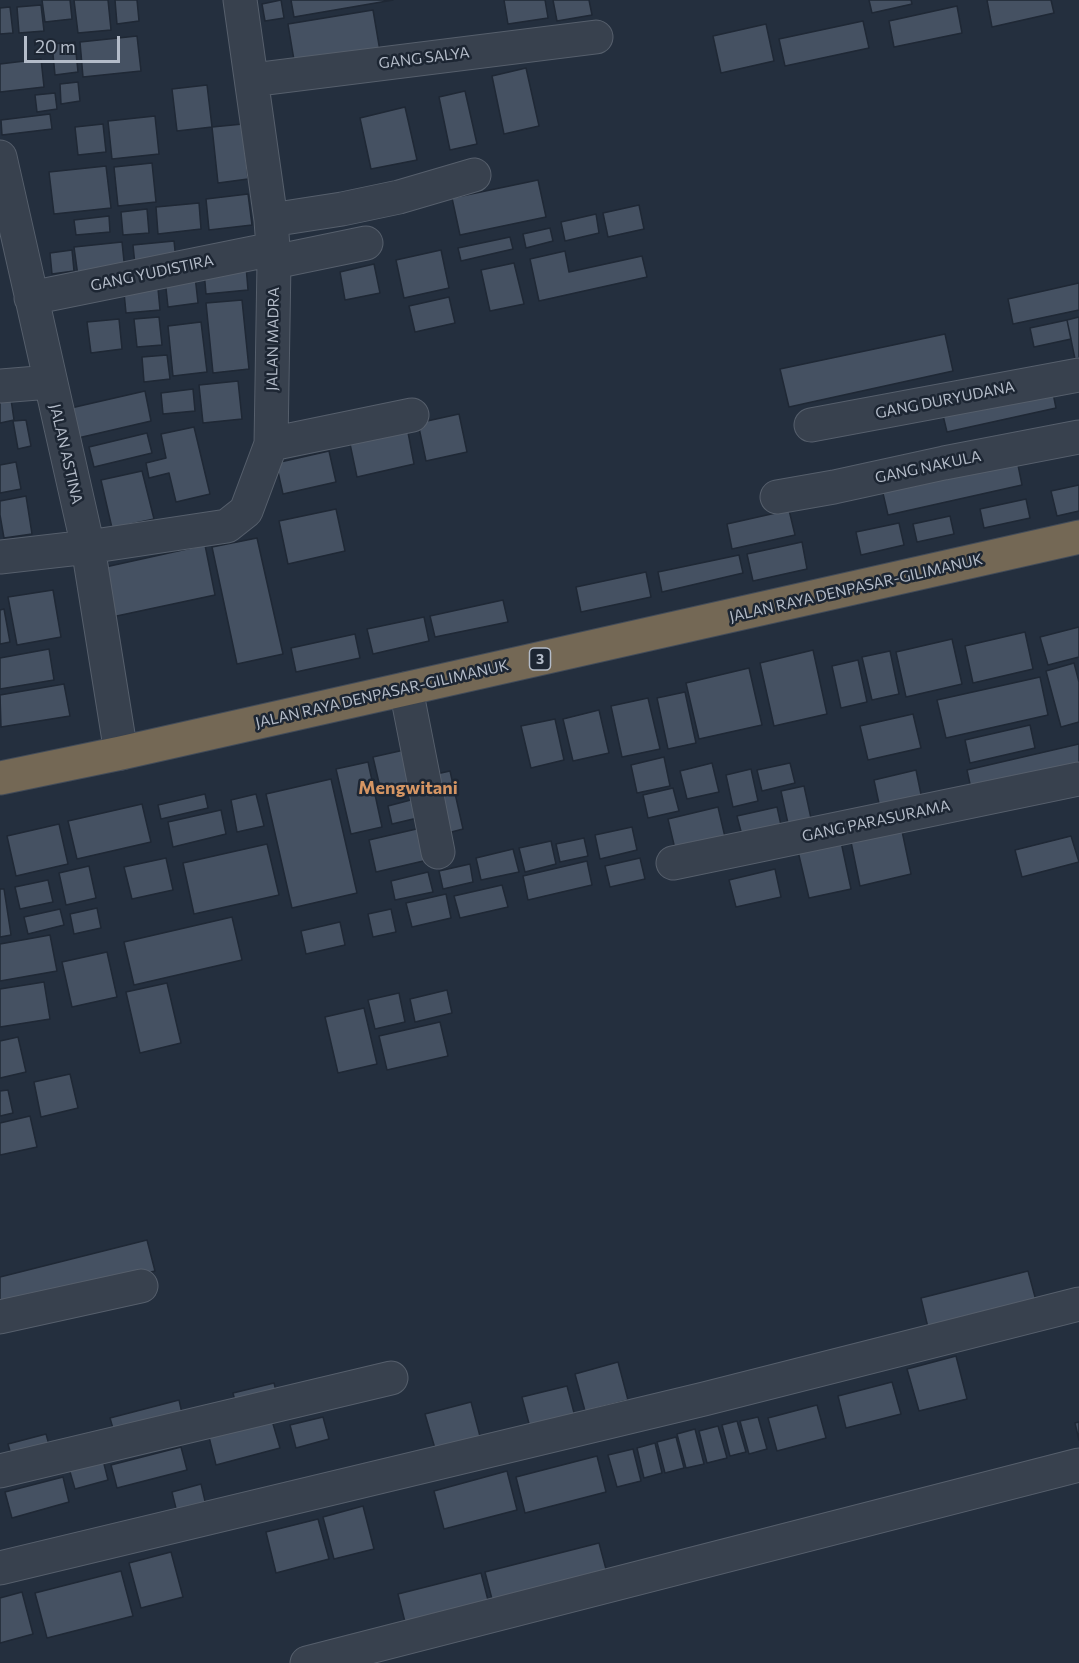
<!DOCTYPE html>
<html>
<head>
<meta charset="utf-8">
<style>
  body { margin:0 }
  #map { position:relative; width:1079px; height:1663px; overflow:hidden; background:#242f3e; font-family:Commissioner,sans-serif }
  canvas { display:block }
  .scale { position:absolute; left:24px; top:36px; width:96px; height:27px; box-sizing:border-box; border:3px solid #b4bcc9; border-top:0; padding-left:8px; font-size:18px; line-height:21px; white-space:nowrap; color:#b4bcc9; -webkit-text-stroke:4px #1d2633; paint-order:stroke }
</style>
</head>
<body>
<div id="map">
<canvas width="1079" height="1663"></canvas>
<div class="scale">20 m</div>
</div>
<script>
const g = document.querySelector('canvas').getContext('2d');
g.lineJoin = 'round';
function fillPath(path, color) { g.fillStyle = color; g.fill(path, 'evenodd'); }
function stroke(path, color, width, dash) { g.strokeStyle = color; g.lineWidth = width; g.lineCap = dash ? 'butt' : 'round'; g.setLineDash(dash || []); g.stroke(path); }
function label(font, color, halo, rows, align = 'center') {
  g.font = font + ' Commissioner,sans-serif'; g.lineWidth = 5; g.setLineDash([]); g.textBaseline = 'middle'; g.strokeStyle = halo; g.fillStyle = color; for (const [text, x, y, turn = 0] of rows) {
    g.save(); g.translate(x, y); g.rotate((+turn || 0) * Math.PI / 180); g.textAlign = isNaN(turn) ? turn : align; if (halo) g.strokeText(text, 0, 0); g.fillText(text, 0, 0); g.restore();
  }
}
const building = new Path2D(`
  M42,0H70L72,19L45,22Z
  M74,0H108L111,30L78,33Z
  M115,0H137L139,21L117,24Z
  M281,0L284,18L265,21L262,4Z
  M291,0H393L294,17Z
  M504,0H545L548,18L508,24Z
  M553,0H589L592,15L557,21Z
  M869,0H911L912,4L872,13Z
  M987,0H1051L1054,13L992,27Z
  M41,5L44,31L19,33L17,7Z
  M957,6L962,33L894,47L889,21Z
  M10,7L13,33L0,34V8Z
  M373,10L380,51L295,66L288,24Z
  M863,21L869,48L785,66L779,39Z
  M766,24L774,61L721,73L713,36Z
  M137,36L141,71L83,77L80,42Z
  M75,42L78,72L55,75L52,44Z
  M41,59L44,87L0,92V64Z
  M526,68L539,126L504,134L492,76Z
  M78,82L80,101L61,104L60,84Z
  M207,85L212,127L177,131L172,89Z
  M465,91L477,144L450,150L439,97Z
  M55,93L57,109L37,112L35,95Z
  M405,107L417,160L371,169L360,118Z
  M50,114L52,129L2,135L1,120Z
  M155,116L159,154L112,159L108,121Z
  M103,124L106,152L78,155L75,127Z
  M243,124L248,179L218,183L212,127Z
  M152,163L156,202L118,206L114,167Z
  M106,166L111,208L54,214L49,172Z
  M538,180L546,217L460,235L452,198Z
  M248,194L252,225L209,230L206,199Z
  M199,203L201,229L158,234L156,207Z
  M639,205L644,229L608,237L603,213Z
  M147,209L149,233L123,235L121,212Z
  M596,214L599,233L565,241L561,222Z
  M109,216L110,232L76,235L74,220Z
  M550,228L553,241L526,248L523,234Z
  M510,237L513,249L461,261L458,248Z
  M174,241L176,260L135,265L133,245Z
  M122,242L125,271L78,276L74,247Z
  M72,250L74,271L52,274L50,253Z
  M441,250L449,288L404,298L396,260Z
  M565,251L569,272L642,256L647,277L539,301L530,259Z
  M514,263L524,304L490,311L481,270Z
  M374,264L380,293L345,300L340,272Z
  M246,266L248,290L206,294L204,271Z
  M195,276L198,303L168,307L165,279Z
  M157,278L160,310L126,313L123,282Z
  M1079,283V310L1013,324L1008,299Z
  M449,297L455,323L415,332L409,306Z
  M242,300L249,369L213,373L206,303Z
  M159,317L162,345L137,347L134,319Z
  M1079,317V358L1075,359L1067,320Z
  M119,319L122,349L91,353L87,322Z
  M1067,320L1071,339L1034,347L1030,328Z
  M201,322L207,372L173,376L168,326Z
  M945,334L953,371L789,407L780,369Z
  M167,355L170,379L144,382L142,357Z
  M238,381L242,419L203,423L199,385Z
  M1051,383L1056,408L947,432L941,407Z
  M9,386L14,420L0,423V387Z
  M193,389L195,411L163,414L161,393Z
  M145,391L151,421L78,438L71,408Z
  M459,414L467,452L426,461L418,423Z
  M26,420L31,446L18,449L13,421Z
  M194,427L210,494L176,502L169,473L149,478L146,463L166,458L161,434Z
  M407,427L414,464L357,477L349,439Z
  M147,433L152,453L94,467L89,447Z
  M329,451L336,482L283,494L276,463Z
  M1017,460L1022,485L888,515L882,489Z
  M16,462L21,489L0,493V465Z
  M142,471L154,519L112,528L101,480Z
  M1079,485V511L1057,516L1051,491Z
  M26,496L32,534L4,538L0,515V501Z
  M1026,499L1030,518L984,528L980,509Z
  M336,509L345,551L288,564L279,521Z
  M789,510L795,535L732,549L727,524Z
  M950,516L954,534L917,542L913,524Z
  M899,523L904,545L861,555L856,532Z
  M257,538L283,654L237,664L212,547Z
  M802,542L807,569L753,581L747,554Z
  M205,545L215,595L112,617L101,568Z
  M739,555L743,573L662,592L658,572Z
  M646,572L651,597L581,612L576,587Z
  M53,590L61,637L17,645L8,597Z
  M503,600L508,622L435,637L430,616Z
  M4,609L10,642L0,644V610Z
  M424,617L429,641L373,654L367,629Z
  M1079,627V657L1048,665L1040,637Z
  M1025,632L1033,669L973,683L965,646Z
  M355,634L360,658L296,672L291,648Z
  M952,639L962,684L906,697L896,652Z
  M49,649L54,680L0,689V658Z
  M813,650L827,714L774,726L760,663Z
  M890,651L899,694L872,700L862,657Z
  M858,660L867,702L841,708L832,666Z
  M1074,663L1079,682V722L1061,727L1046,671Z
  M749,668L762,725L699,739L686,683Z
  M1040,677L1048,715L946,738L937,700Z
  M64,684L70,716L1,727L0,695Z
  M685,692L696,743L668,749L657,698Z
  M648,698L660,749L622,757L611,706Z
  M599,710L609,753L573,761L563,719Z
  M913,714L921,748L868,760L860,726Z
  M555,719L564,760L531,768L521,726Z
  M1030,725L1035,748L970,763L965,740Z
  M1079,744V774L973,798L967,770Z
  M413,748L422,787L382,796L373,757Z
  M664,757L670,786L637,793L631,765Z
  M368,762L382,827L351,834L336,769Z
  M712,763L719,792L687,799L680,771Z
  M790,763L795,783L762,791L757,770Z
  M751,769L758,801L733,807L726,775Z
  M916,770L923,804L881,813L874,780Z
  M450,771L463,829L440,835L427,776Z
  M331,779L357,893L292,908L266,794Z
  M804,786L812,823L789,828L781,791Z
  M673,788L679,811L648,818L643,795Z
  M205,794L208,808L161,819L158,805Z
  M256,794L264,826L237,832L231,800Z
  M422,797L426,816L392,824L388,806Z
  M142,804L151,842L77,859L68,821Z
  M718,807L725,837L675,849L668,819Z
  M777,807L783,834L744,843L737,816Z
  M221,810L226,834L173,847L168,822Z
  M59,824L68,864L16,876L7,836Z
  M425,827L432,859L376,872L369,840Z
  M632,827L637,850L600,859L595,835Z
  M902,831L911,874L860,886L851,842Z
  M1071,836L1079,862L1022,877L1015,850Z
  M840,837L851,889L809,898L797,847Z
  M584,838L588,856L560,862L556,844Z
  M551,841L556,864L525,872L519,848Z
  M267,844L279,895L194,914L183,863Z
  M513,849L519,872L481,880L476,858Z
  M166,858L173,890L132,899L124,867Z
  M640,858L645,879L610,887L605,866Z
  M587,861L592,885L528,900L523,876Z
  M470,864L473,882L443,889L439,871Z
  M89,866L96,898L66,905L59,873Z
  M775,869L781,897L736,907L729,880Z
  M428,872L433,892L395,900L391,881Z
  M48,880L53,902L20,909L15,887Z
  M502,885L508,907L460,918L454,896Z
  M0,889H4L11,935L0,937Z
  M446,894L451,918L412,927L406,903Z
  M97,908L101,928L74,934L70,914Z
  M60,909L64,925L28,934L24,917Z
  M391,909L396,932L373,937L368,914Z
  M232,917L242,960L134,985L124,942Z
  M340,922L345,945L306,954L301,931Z
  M50,935L57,971L0,981V944Z
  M107,952L117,997L72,1007L62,962Z
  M44,982L50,1019L0,1027V989Z
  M167,983L181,1043L140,1053L126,992Z
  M447,990L452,1013L415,1022L410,999Z
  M399,993L405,1022L375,1029L368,1000Z
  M364,1008L377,1064L338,1073L325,1017Z
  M440,1022L448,1056L387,1070L379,1036Z
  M18,1037L26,1072L0,1078V1041Z
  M70,1074L78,1108L41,1117L34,1082Z
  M8,1090L13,1113L0,1116V1091Z
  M30,1116L37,1147L0,1155V1123Z
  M147,1240L155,1271L0,1311V1277Z
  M1028,1271L1038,1308L930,1336L921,1298Z
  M956,1356L967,1399L919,1411L907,1369Z
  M618,1362L628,1400L585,1411L575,1374Z
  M892,1382L901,1414L846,1428L838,1396Z
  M274,1383L279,1403L238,1413L233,1393Z
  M567,1386L578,1428L533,1439L522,1397Z
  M179,1400L184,1422L116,1439L110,1418Z
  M471,1402L481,1440L436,1452L425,1414Z
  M817,1405L826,1438L777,1451L768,1418Z
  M271,1417L280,1448L216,1465L208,1433Z
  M323,1417L329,1439L296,1448L290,1425Z
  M758,1417L767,1449L749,1454L740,1421Z
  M737,1421L746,1452L730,1456L722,1425Z
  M1079,1422V1440L1075,1423Z
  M718,1426L727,1458L707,1463L699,1431Z
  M695,1429L704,1464L686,1468L677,1434Z
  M46,1434L51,1452L13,1462L8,1444Z
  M676,1437L684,1468L665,1473L657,1442Z
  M655,1443L662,1473L644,1478L637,1448Z
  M181,1447L187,1470L117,1488L111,1465Z
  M633,1449L641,1481L617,1487L608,1455Z
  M102,1456L108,1480L75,1489L68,1465Z
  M597,1456L606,1492L525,1513L516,1477Z
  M507,1471L517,1510L444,1529L434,1491Z
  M63,1477L69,1502L12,1518L5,1492Z
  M201,1484L208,1514L179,1521L172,1492Z
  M363,1506L374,1549L334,1559L323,1517Z
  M318,1519L329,1559L276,1573L266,1532Z
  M599,1543L607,1573L493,1603L485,1572Z
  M171,1552L183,1597L141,1608L129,1563Z
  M121,1571L133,1616L47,1638L35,1593Z
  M481,1573L489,1604L406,1626L398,1594Z
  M22,1592L33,1634L0,1643V1598Z`);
fillPath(building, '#455162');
stroke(building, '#1f2835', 1.5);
const minor = new Path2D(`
  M252,80L596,37
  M0,157L88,547L121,753
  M271,220L342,209L399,197L474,175
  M274,262L366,243
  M31,298L273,249
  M0,386L50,382
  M811,425L1079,375
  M271,444L412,415
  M777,497L834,487L944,463L1079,437
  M0,557L88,547L227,526L246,511L271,444L274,262L271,220L240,0
  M406,689L438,852
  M673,863L1079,779
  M0,1317L141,1286
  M0,1471L391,1378
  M0,1568L704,1399L1079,1304
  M307,1663L1079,1465`);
const highway = new Path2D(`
  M0,778L121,753L1079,537`);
stroke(minor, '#565f6c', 35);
stroke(highway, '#434c59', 35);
stroke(minor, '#38414e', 33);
stroke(highway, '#746855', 33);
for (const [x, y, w] of [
  [540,659,21]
]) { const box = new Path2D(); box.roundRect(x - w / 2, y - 11, w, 22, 4.5); g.fillStyle = '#1d2633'; g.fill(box); stroke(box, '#b4bcc9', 1.5); }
label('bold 14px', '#b4bcc9', null, [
  ["3",540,659]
]);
label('15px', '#b4bcc9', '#1d2633', [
  ["GANG SALYA",424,58,-7],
  ["GANG YUDISTIRA",152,273,-12],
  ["JALAN MADRA",273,339,-89],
  ["GANG DURYUDANA",945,400,-11],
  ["JALAN ASTINA",66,454,77],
  ["GANG NAKULA",928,467,-12],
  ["JALAN RAYA DENPASAR-GILIMANUK",856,588,-13],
  ["JALAN RAYA DENPASAR-GILIMANUK",382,694,-13],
  ["GANG PARASURAMA",876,821,-12]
]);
label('bold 18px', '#d59563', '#1d2633', [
  ["Mengwitani",408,788]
]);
</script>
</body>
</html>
